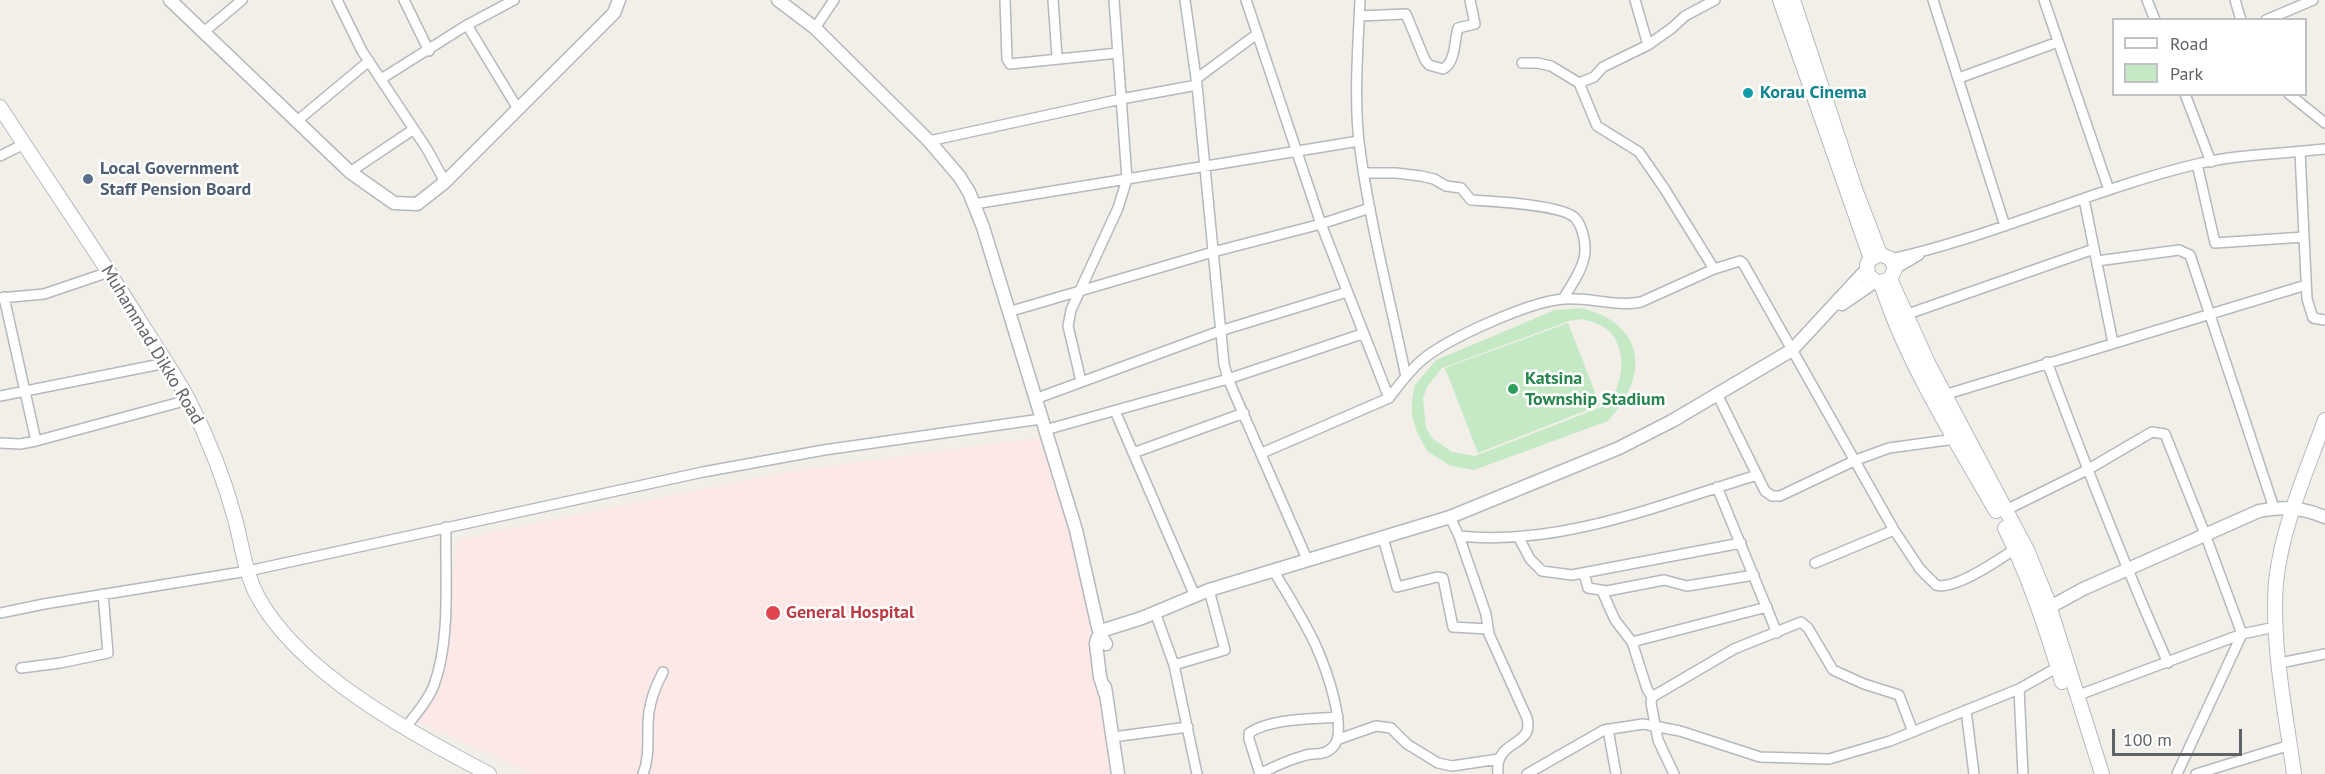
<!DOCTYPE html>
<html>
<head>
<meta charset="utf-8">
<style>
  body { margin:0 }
  #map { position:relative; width:2325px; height:774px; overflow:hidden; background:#f1efe8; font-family:"PT Sans",sans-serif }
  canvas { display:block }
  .legend { position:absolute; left:2112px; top:18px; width:195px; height:78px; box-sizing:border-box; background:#fff; border:2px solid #bfc1c3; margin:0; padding:8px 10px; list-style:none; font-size:18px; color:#5f6368 }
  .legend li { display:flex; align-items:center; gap:12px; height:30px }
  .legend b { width:30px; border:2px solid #bfc1c3 }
  .scale { position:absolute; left:2112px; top:729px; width:130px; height:27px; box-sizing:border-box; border:3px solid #5f6368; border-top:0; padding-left:8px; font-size:18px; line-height:21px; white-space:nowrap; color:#5f6368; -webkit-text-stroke:4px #fff; paint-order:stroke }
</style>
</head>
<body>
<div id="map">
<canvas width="2325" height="774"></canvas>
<ul class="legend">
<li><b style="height:8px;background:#fff"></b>Road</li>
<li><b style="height:16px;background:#c5e8c5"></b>Park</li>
</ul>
<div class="scale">100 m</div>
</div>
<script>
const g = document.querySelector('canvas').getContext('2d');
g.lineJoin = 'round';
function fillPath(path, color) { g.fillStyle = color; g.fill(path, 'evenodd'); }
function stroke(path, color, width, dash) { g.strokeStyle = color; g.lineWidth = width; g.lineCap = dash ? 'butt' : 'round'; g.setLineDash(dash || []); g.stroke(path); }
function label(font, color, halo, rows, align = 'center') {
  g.font = font + ' "PT Sans",sans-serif'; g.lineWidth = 5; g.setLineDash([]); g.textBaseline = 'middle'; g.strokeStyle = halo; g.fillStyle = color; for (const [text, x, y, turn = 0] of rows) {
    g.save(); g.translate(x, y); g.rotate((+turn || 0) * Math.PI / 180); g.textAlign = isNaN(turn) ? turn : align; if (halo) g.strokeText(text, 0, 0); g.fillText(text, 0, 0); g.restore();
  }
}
fillPath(new Path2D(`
  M1045,437L1097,592L1112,774H534L412,719L440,662L458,539L792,471Z`), '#fce8e6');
fillPath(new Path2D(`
  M1581,308C1646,324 1650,375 1608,421L1474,470L1451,466L1427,451L1417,432L1412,415V401L1415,385L1436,360L1555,310ZM1582,319C1594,322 1607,326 1614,337C1627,358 1622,390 1604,406L1475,456L1452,452L1433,439L1426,428L1423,398L1427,387L1442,368L1569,321Z
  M1568,323L1600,405L1478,453L1445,368Z`), '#c5e8c5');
const minor = new Path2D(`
  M337,0L362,51L427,149L445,182
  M404,0L429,51
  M1005,0L1007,59L1010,64L1118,53
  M1053,0L1057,56L1060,59
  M1185,0L1197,85L1224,364L1228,379L1307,559
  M1246,0L1321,224L1389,398L1262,453
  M1360,0C1358,47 1354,96 1359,142C1369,221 1390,299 1406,377
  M1635,0L1648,45
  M1933,0L2005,226
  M2044,0L2109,190
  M2147,0L2155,20
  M2235,0L2241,20
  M1359,16L1406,14L1425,60L1429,65L1443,69C1456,62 1454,41 1458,28L1475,24L1470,0
  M2266,20L2313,0
  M467,25L518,109
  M815,28L834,0
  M205,31L242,0
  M1522,63H1537L1551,66L1579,83L1597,126L1639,152L1664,188L1714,269
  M1959,78L2058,42
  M381,79L467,25L514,0
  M1196,79L1257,34
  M1579,83L1594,77L1603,67L1648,45L1672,28L1685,16L1715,0
  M2185,94L2211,162
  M2289,94L2325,123
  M297,121L369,61
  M929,141L1121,99L1197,85
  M2300,152L2307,299L2313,318L2325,320
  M0,156L24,144
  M2197,164L2215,243L2304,237
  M350,172L414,129
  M1364,173H1396L1421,176L1434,179L1446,186L1461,188L1471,200C1490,201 1563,205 1575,218C1583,226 1587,247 1584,258C1581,272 1571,286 1563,299
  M2084,199L2113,343
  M974,204L1359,141
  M1891,259C1995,236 2093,189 2197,164C2238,154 2283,154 2325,149
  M2097,261L2179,250L2190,255L2274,508
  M1895,269L1919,255
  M4,297L36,441
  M0,298L44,294L109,272
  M1008,312L1213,252L1321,224L1370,208
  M1905,315L2094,249
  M2047,362C2085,464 2124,564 2168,663
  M1081,381L1068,326L1071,310L1118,208L1127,179L1114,0
  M1717,394L1765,491L1772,496H1780L1856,460L1889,448L1955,439
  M1944,395L2306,285
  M0,396L166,363
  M1389,398C1399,385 1409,371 1422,360C1448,338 1531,301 1564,299C1590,297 1616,307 1641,302L1714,269L1740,261L1743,263L1894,530L1920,569L1936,585C1954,591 2000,559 2015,549
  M1035,399L1220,331L1347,292
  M1115,411L1195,596
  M1045,430L1228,379L1362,334
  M0,443L20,444L36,441L188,400
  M1133,453L1244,413
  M1717,487L1777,633
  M2006,510L2087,470L2152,432L2165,434L2205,534L2242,634L2177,774
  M1450,517L1459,536L1486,614L1489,634L1527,718C1535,748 1494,738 1498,774
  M1459,536C1560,547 1662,504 1757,475
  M1383,538L1397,587L1437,577L1443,578L1453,627L1488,629
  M1519,538L1530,559L1542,571L1572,575L1741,543
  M1815,563L1894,530
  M1584,573L1588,588L1607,591L1664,580L1687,586L1754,575
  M1602,591L1615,620L1632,642L1647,689L1652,697L1651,703L1658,740L1674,774
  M1155,612L1174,665L1197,774
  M0,613L44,604L248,571L703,472L824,450L1041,419
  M1632,642L1767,607
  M2280,663L2325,654
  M1174,665L1225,650L1209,590
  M21,668L60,663L108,653L103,594
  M2019,689L2023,774
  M2076,696L2242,634L2275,627
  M1652,697L1734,649L1801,622L1808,628L1833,670L1864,684L1899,695L1913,732
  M1966,710L1974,774
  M405,728C415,715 428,701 434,685C451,639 445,576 446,527
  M1608,729L1616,774
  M1113,737L1188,727
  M1339,739L1376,726L1391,728L1407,744L1438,763L1452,766L1499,759
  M643,774C651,754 646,733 649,712C651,698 656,685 663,672
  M1260,774C1273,767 1289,760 1303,756C1313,752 1323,757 1333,747C1349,731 1325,666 1316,646C1304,620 1288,595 1273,570
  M1260,774L1249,739V733C1271,718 1312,719 1338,717
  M1527,774L1604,730L1643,724L1680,731L1760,757L1829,759L1890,741L2019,689L2058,667
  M2196,774L2290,745`);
const tertiary = new Path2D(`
  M170,0L350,172L394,203L417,204L445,182L614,13L619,0
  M778,0L815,28L929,141L959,176L969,192L983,227L1076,530L1097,623L1100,634L1106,644
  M1842,304L1874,282
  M2041,612L2083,589L2259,511C2281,506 2304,508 2325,517
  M1105,687L1118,774
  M1105,693L1100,677L1096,644L1097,639L1104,630L1142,618L1209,590L1450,517L1619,448L1672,421L1792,350L1866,270`);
const secondary = new Path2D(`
  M1780,0L1871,259L1867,264L1868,275L1878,283L1890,279L1895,269L1891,259L1880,254L1871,259
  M1793,0L1855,189L1880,254
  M0,107C47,180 96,250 141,323C157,349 175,374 189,401C208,438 224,478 235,519C242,545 245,573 258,597C299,673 414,735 489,774
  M1890,279L1928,363L2027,550L2047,599L2102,774
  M1881,283C1905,360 1956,441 1996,511
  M2005,528C2029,577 2047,630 2062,682
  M2294,774C2286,714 2271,643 2276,582C2282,526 2306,473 2325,420`);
stroke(minor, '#b5b8bc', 12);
stroke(tertiary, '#b5b8bc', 15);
stroke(secondary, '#b6babf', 16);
stroke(minor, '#fff', 9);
stroke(tertiary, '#fff', 12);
stroke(secondary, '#fff', 14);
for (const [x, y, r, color] of [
  [1748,93,6,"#0f9aa8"],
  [88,179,6,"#5c6f8a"],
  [1513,389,6,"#2e9e5b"],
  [773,613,8,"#e0444e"]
]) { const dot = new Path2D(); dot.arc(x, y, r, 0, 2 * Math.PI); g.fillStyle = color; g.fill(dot); stroke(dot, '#fff', 2); }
label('bold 18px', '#0d838f', '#fff', [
  ["Korau Cinema",1760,93]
], 'left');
label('bold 18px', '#4e5e75', '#fff', [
  ["Local Government",100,169],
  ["Staff Pension Board",100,190]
], 'left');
label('18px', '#5f6368', '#fff', [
  ["Muhammad Dikko Road",152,345,59]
]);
label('bold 18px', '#27864d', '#fff', [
  ["Katsina",1525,379],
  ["Township Stadium",1525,400]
], 'left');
label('bold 18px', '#be3a42', '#fff', [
  ["General Hospital",786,613]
], 'left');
</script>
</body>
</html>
